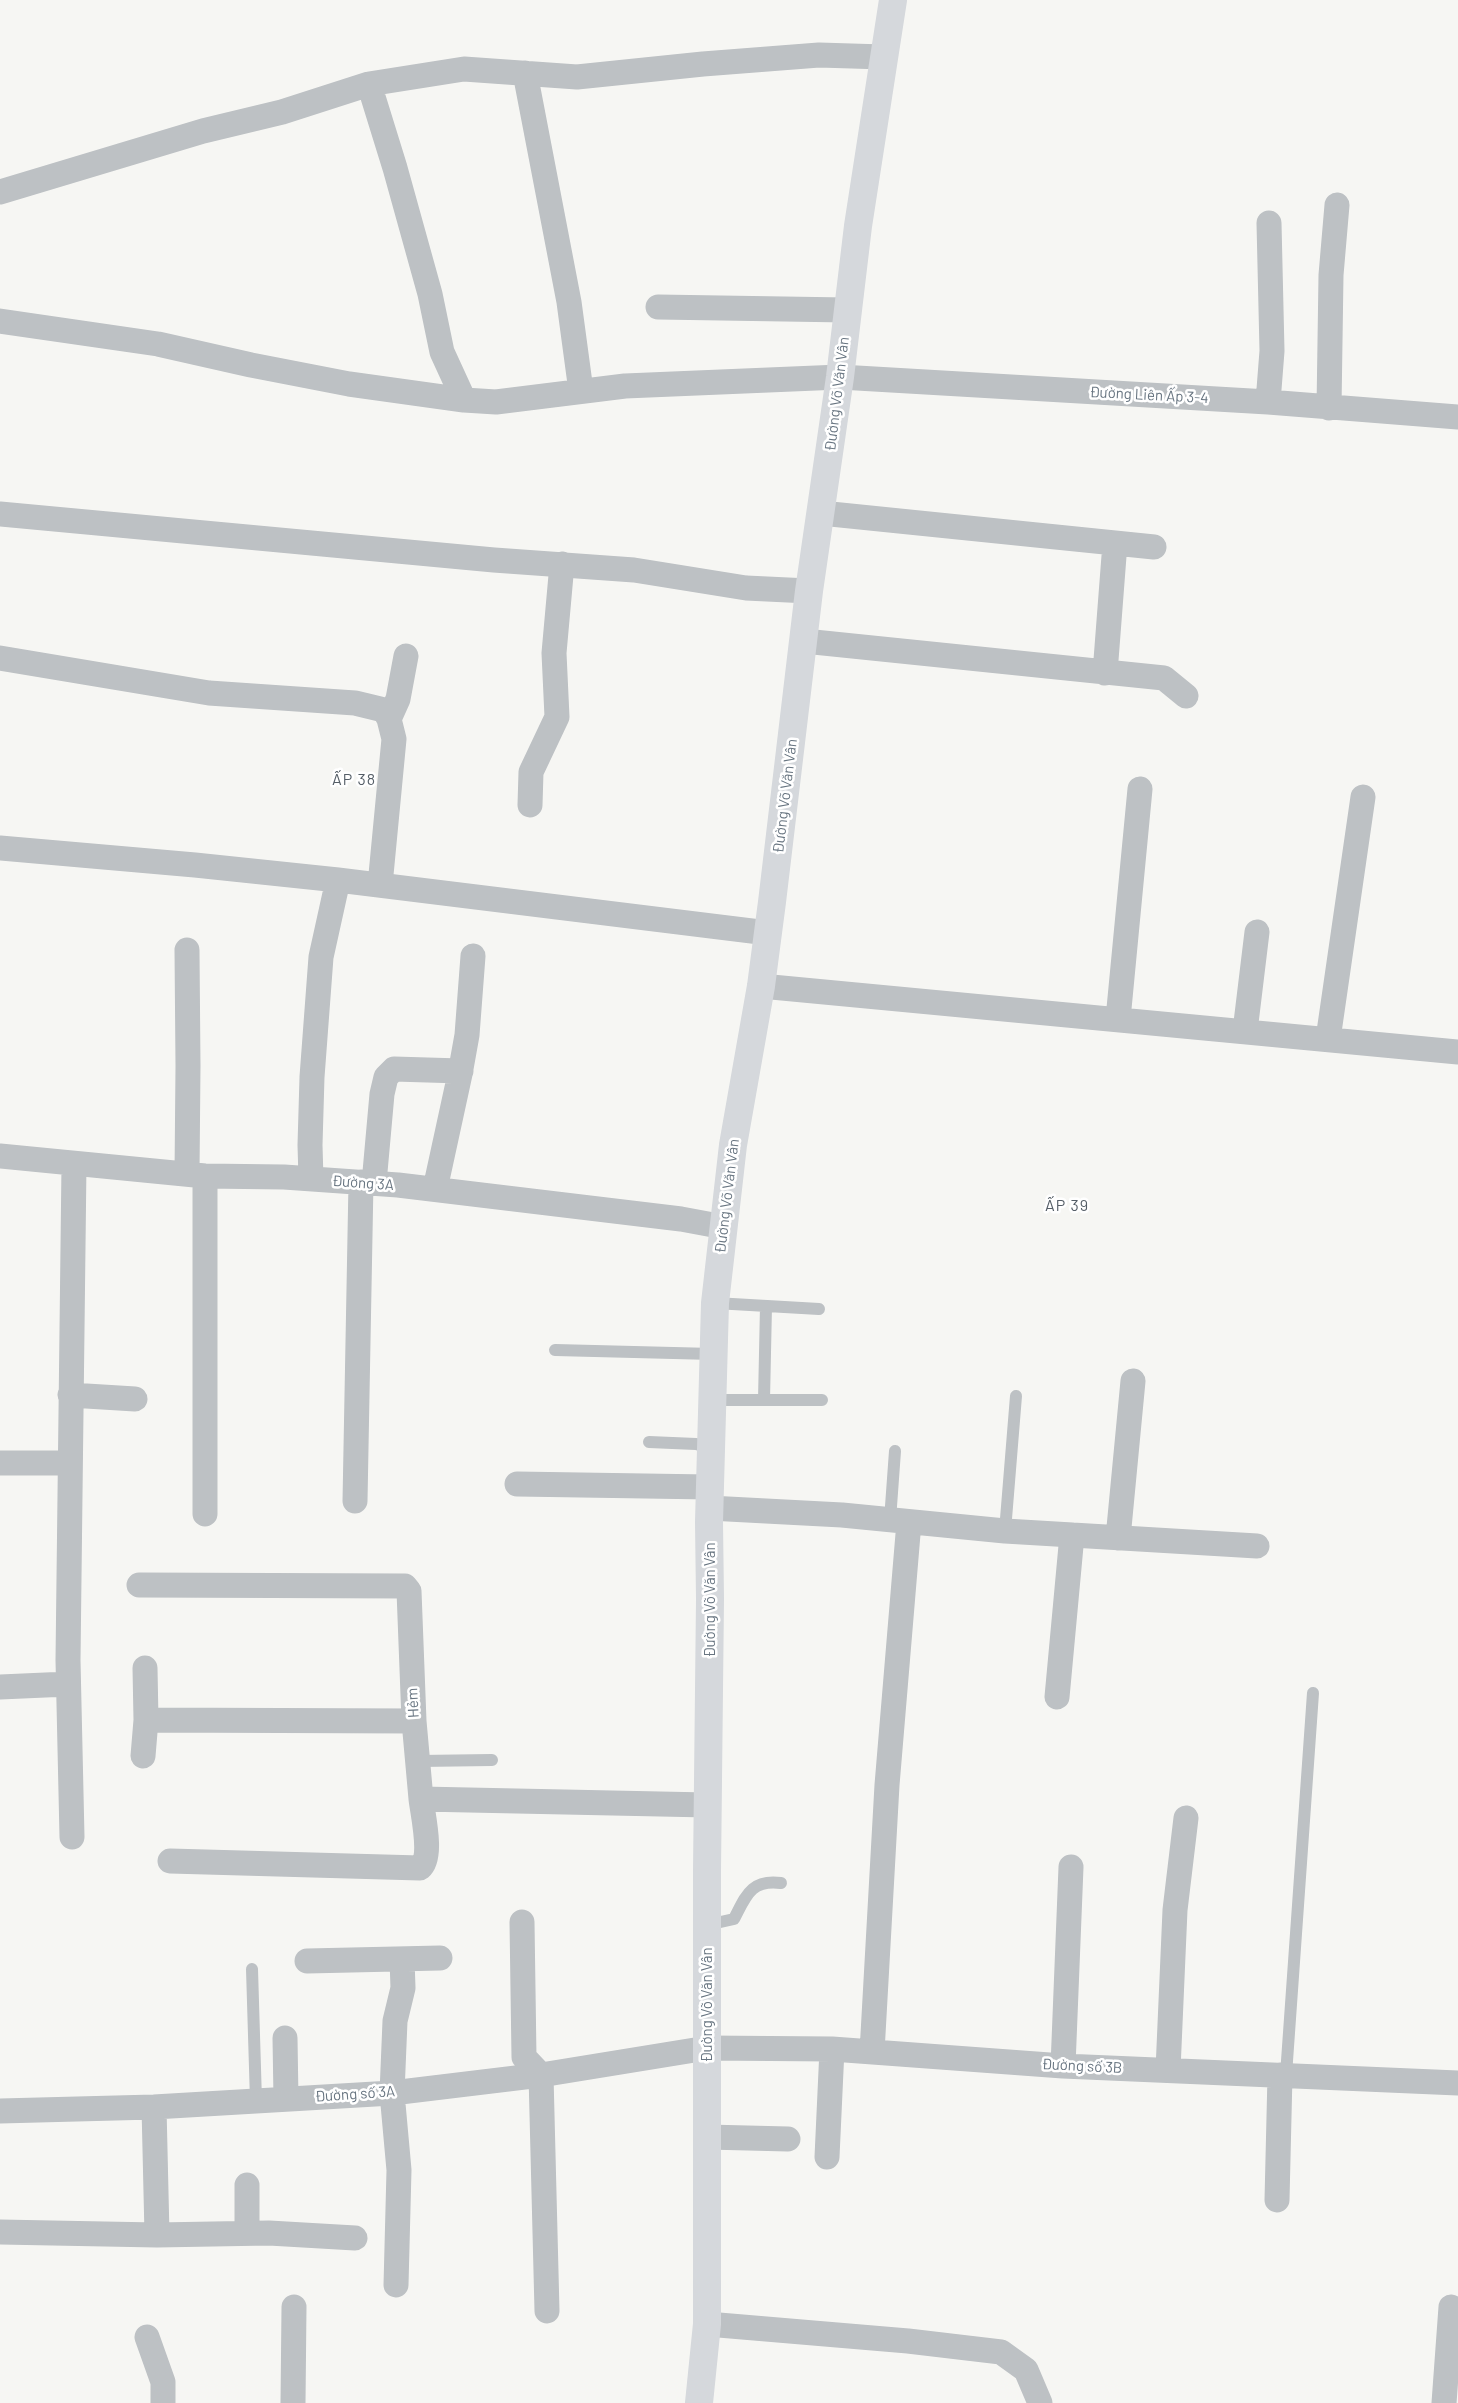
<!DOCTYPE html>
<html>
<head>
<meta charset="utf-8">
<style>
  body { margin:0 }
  canvas { display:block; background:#f6f6f3 }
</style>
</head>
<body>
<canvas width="1458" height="2403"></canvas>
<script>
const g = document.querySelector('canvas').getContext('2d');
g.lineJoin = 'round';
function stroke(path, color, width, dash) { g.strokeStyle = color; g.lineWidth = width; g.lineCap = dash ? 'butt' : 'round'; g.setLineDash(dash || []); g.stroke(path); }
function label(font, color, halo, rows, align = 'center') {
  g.font = font + ' Barlow,sans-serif'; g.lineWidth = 5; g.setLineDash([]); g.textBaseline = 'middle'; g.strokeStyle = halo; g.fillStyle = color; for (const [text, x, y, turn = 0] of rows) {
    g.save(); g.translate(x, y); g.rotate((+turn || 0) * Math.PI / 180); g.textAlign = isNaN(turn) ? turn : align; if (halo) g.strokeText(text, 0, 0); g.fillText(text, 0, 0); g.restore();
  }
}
stroke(new Path2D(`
  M715,1303L819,1309
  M555,1350L713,1354
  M712,1400H822
  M764,1400L766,1306
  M649,1442L696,1444L710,1448
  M890,1520L895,1451
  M1005,1531L1016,1396
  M419,1761L492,1760
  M707,1925L734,1919C746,1896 751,1879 781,1883
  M252,1969L256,2101
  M1286,2075L1313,1693`), '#bdc1c4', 12);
stroke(new Path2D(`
  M525,73L569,302L581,391
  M369,84L395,168L430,294L442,352L464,400
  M0,192L203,131L282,112L369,84L464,69L577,77L703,64L819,55L884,57
  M658,307L847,310
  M0,321L158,344L251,365L349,384L464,400L496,402L625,386L840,377L1268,402L1458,417
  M1268,402L1272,351L1269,223
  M1329,408L1331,275L1337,205
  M821,513L1154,547
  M0,514L494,560L634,570L746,588L809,591
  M804,641L1164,678L1186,696
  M0,658L209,693L355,703L384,710L389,719L394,739L380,885
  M1105,673L1115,543
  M389,719L398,699L406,656
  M530,805L531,772L557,717L554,653L562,564
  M0,848L195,865L338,880L768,933
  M187,950L188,1066L187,1174
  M761,986L1458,1052
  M1118,1019L1140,789
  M1245,1031L1257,932
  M1328,1039L1363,797
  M0,1156L205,1176L284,1177L398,1185L681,1219L724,1227
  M205,1176V1514
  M311,1179L310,1145L312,1077L321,957L338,880
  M374,1183L382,1094L386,1077L394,1069L461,1071
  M435,1189L460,1074L467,1035L473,956
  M70,1395L135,1399
  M0,1463H69
  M517,1484L709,1487
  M355,1501L361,1182
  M709,1508L842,1515L1005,1531L1257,1546
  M1118,1538L1133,1381
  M139,1585L405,1586L409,1591L414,1721L421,1799L708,1805
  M0,1687L68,1684
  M1057,1697L1072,1535
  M146,1720L414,1721
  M143,1756L146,1720L145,1668
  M72,1837L68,1660L74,1164
  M170,1861L420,1868C433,1857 423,1816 421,1799
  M522,1922L524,2057L541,2075L547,2311
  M307,1961L440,1958
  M285,2038L286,2099
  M872,2052L887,1785L909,1522
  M1063,2066L1071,1867
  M1168,2070L1175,1910L1186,1818
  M154,2107L157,2235
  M0,2111L154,2107L392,2093L541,2075L707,2048L832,2049L1063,2066L1458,2083
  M707,2137L788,2139
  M827,2157L832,2049
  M247,2185V2233
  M1277,2200L1280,2075
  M0,2232L157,2235L269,2233L355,2238
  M396,2285L399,2170L392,2093L395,2021L403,1988L402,1959
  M707,2324L908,2341L1001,2352L1026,2370L1040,2403
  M147,2337L163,2382V2403
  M293,2403L294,2307
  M1444,2403L1451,2307`), '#bdc1c4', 25);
stroke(new Path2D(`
  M699,2403L707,2324V1871L710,1599L709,1522L715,1303L733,1145L761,986L772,902L809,591L840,377L858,226L893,0`), '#d5d8dc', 28);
label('15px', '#687581', '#fff', [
  ["Đường Võ Văn Vân",837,394,-83],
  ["Đường Liên Ấp 3-4",1149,395,3],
  ["Đường Võ Văn Vân",785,796,-83],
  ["Đường 3A",363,1183,4],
  ["Đường Võ Văn Vân",727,1196,-83],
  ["Đường Võ Văn Vân",710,1600,-90],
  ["Hẻm",413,1703,-93],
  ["Đường Võ Văn Vân",707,2005,-90],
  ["Đường số 3B",1082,2066,3],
  ["Đường số 3A",355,2094,-4]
]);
g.letterSpacing = '1px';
label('16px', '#555e67', '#fff', [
  ["ẤP 38",354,780],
  ["ẤP 39",1067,1206]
]);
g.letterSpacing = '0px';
</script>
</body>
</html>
